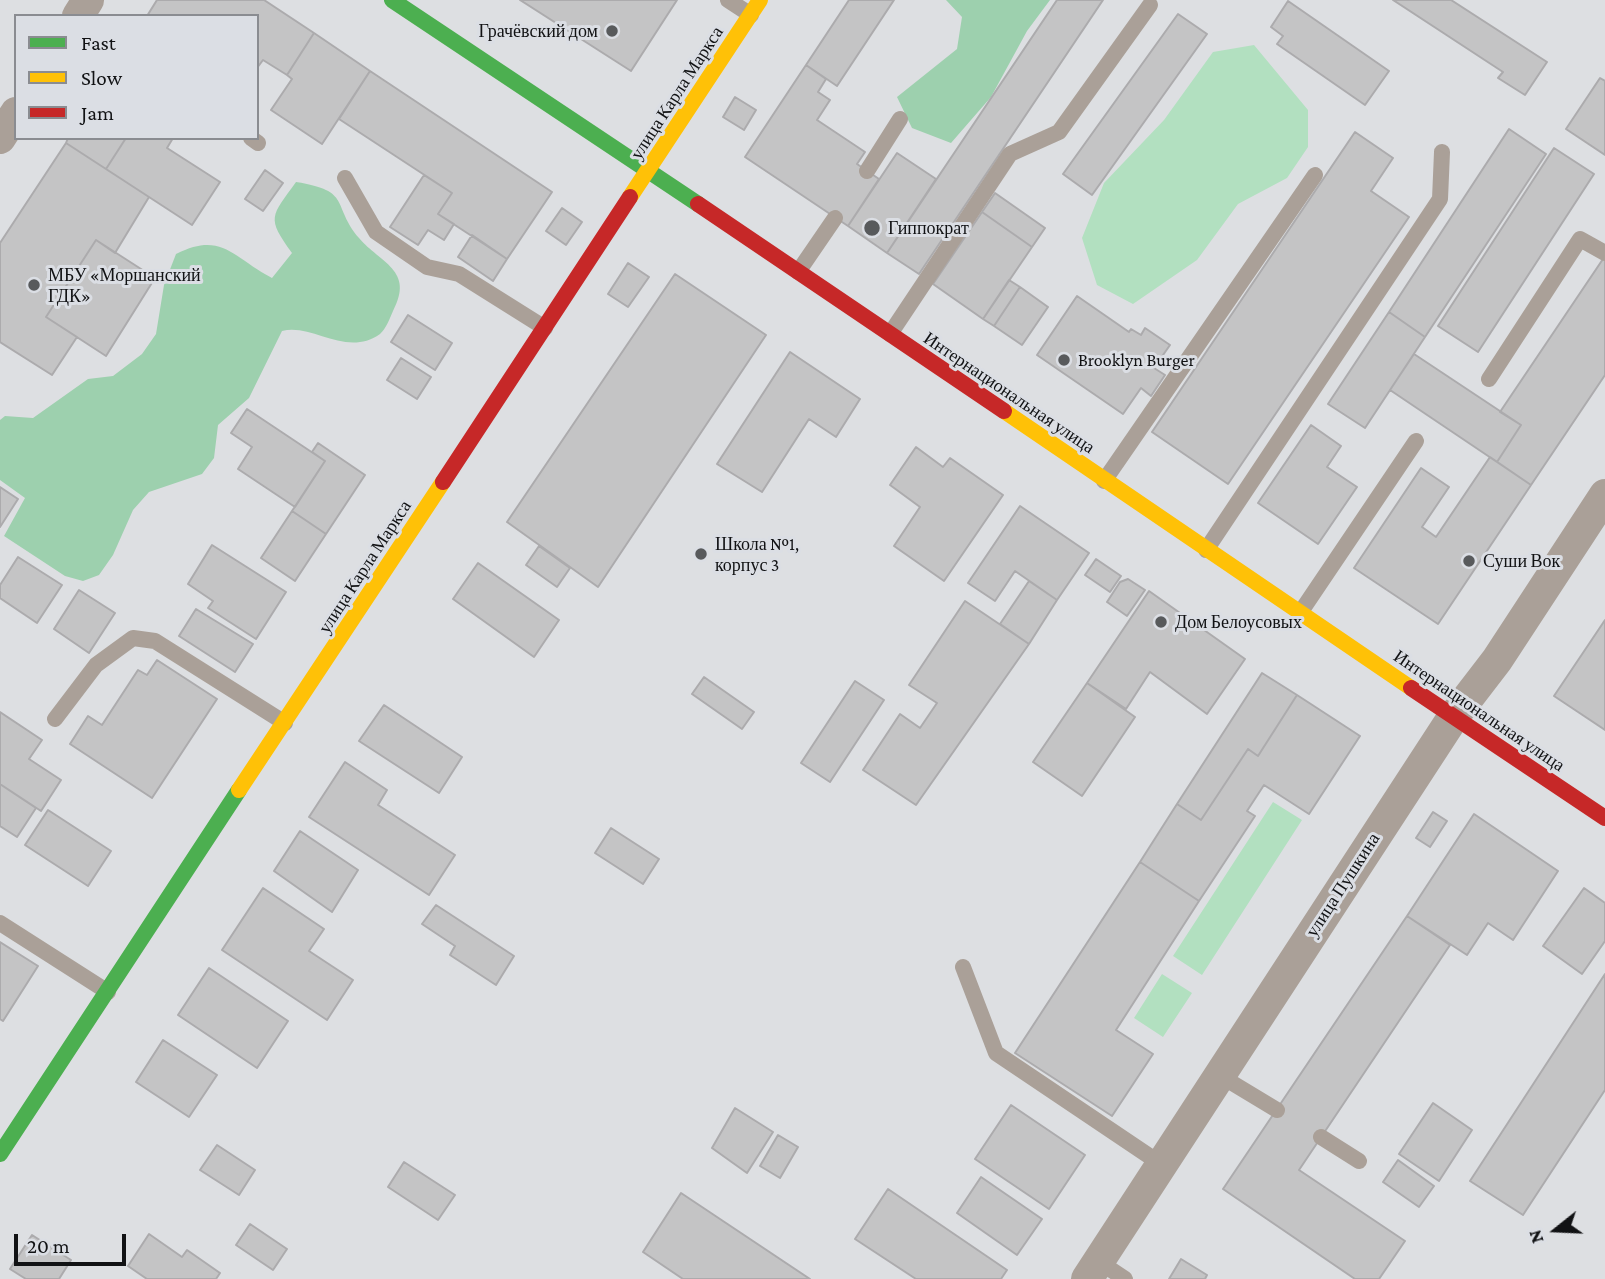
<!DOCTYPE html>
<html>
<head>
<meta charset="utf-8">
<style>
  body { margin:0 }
  #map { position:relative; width:1605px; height:1279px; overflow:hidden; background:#dddfe2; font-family:"Crimson Pro",serif }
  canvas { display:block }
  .legend { position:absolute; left:14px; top:14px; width:245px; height:126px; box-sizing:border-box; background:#dbdee4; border:2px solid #8a8c91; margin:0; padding:9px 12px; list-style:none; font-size:21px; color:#111214 }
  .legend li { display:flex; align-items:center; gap:14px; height:35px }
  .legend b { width:35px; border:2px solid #8a8c91 }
  .north { position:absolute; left:1521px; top:1195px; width:70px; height:70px; -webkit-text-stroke:5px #dbdee4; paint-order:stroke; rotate:252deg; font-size:19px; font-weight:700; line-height:28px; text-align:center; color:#111214 }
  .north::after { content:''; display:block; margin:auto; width:24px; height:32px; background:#111214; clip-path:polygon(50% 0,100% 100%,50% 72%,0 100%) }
  .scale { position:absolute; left:14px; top:1234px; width:112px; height:32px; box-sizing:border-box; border:4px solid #111214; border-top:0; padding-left:9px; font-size:21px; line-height:24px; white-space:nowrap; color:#111214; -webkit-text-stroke:5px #dbdee4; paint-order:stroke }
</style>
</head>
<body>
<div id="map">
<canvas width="1605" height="1279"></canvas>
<ul class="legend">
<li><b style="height:9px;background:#4caf50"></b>Fast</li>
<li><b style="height:9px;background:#ffc107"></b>Slow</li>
<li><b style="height:9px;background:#c62828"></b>Jam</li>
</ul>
<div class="north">N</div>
<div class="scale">20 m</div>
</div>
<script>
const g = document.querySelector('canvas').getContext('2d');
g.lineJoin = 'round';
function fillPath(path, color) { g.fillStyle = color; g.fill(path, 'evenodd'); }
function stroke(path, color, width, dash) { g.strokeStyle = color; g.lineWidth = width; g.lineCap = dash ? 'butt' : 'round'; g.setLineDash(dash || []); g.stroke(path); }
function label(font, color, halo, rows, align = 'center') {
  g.font = font + ' "Crimson Pro",serif'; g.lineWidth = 6; g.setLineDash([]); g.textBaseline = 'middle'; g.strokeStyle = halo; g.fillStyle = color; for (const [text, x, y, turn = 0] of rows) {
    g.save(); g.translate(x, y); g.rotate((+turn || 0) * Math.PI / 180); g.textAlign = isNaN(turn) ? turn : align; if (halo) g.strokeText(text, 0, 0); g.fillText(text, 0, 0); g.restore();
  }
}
fillPath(new Path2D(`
  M1254,45L1308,110V147L1287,178L1238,204L1197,260L1133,304L1097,285L1082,238L1104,183L1164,120L1213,52Z
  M1273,802L1302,820L1202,975L1173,956Z
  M1162,974L1192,993L1163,1037L1134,1018Z`), '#b2e0c0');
fillPath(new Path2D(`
  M946,0H1050L1027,31L991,97L951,143L912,128L897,97L957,49L962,17Z
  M296,182C353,191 331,205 359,238C380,263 415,270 393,311C390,318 386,329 380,334C346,358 313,323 282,331L249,398L218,425L214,458L202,474L149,492L133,510L113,555L99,575L83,581L65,576L4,536L25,498L0,480V420L5,416L33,418L88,379L113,376L142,354L156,334L164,285L176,254C222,231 232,257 272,278L292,253C266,217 271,217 296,182Z`), '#9dd0ae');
const building = new Path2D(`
  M157,0H264L314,33L287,75L263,60L257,68V16H147Z
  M520,0H677L631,71Z
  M849,0H894L837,86L806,65Z
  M1057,0H1103L919,274L887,253Z
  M1393,0H1451L1547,62L1525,95L1498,78L1503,72Z
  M1288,1L1389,71L1365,105L1277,44L1283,36L1271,27Z
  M1178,14L1207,34L1092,195L1063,174Z
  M314,33L370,71L322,144L271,110L292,79L287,75Z
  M806,65L826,79L818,92L830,100L817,120L865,152L857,164L879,179L848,226L745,157Z
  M370,71L552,192L507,259L438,214L452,193L339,119Z
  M1600,78L1605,81V155L1566,129Z
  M735,97L756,110L744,130L723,117Z
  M1509,129L1546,154L1425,337L1389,312Z
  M1355,132L1393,158L1371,191L1409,217L1228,484L1152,432Z
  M68,138H126L106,169L66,143Z
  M126,138H173L167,148L220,182L192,225L106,169Z
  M66,143L149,197L115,253L96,240L46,317L77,337L52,375L0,342V243Z
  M1554,148L1594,174L1478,352L1438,326Z
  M897,153L936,179L887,253L848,226Z
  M265,170L283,183L263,211L245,199Z
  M424,175L452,193L438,214L454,224L444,240L428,230L418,245L390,227Z
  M995,193L1045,228L1032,247L982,212Z
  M562,208L582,222L566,245L546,231Z
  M982,212L1032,247L983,319L933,284Z
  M472,235L507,259L493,281L458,257Z
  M96,240L155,278L106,356L46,317Z
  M1605,256V375L1531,485L1497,462L1521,425L1500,412Z
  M628,263L649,277L628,307L608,294Z
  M675,274L766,335L598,587L507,522Z
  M1009,280L1020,287L994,326L983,319Z
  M1020,287L1048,307L1022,345L994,326Z
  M1077,296L1129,332L1131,329L1141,335L1145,328L1170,345L1154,368L1165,375L1151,396L1141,388L1123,414L1037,355Z
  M1389,312L1425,337L1365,428L1328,404Z
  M408,315L452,343L435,370L391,342Z
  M790,352L860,399L836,437L809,419L762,492L717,464Z
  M1414,354L1521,425L1497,462L1390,390Z
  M401,358L431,377L417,399L387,380Z
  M247,409L325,461L295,507L238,469L252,447L231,433Z
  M1311,425L1341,446L1327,467L1357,487L1318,544L1258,503Z
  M318,443L365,475L326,534L292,511L325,461L312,452Z
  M916,447L943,467L950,458L1003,495L944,581L894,546L920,507L890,485Z
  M1490,457L1531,485L1438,624L1354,568L1421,468L1449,487L1422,527L1436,537Z
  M0,487L18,499L0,527Z
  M1020,506L1089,553L1057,600L1015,571L995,601L968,583Z
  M292,511L326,534L295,581L261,558Z
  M212,545L286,592L256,639L208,608L213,601L188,584Z
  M539,546L570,568L557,587L526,565Z
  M18,557L62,585L37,623L0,598V585Z
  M1096,559L1121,576L1110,592L1085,575Z
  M478,563L559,620L534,657L453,599Z
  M1128,579L1145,590L1127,616L1107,602L1120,582Z
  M1029,581L1057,600L1029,644L1000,624Z
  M79,590L115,613L89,653L54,629Z
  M1149,591L1245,659L1207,714L1150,672L1126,709L1087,683Z
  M965,601L1029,644L916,805L863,770L900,714L920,728L937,703L909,685Z
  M196,609L253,644L235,672L179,636Z
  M1605,620V730L1554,696Z
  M157,660L217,699L152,798L70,744L88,716L102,725L138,670L147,675Z
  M1262,673L1297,695L1258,756L1248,749L1201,820L1177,804Z
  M704,677L754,712L742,729L692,694Z
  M855,681L884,700L830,782L801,763Z
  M1087,683L1135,717L1082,796L1033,762Z
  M1297,695L1360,736L1309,814L1264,785L1247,811L1255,816L1199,901L1140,862L1177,804L1201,820L1248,749L1258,756Z
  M384,705L462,757L439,793L359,741Z
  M0,712L42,740L29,759L61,780L41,811L0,784Z
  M345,762L387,790L378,805L455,855L429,895L309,817Z
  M0,784L36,808L17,837L0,826Z
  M48,810L111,851L88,886L25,845Z
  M1433,812L1447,821L1430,847L1416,838Z
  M1474,814L1558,871L1513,940L1488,923L1467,955L1407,916Z
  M611,828L659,859L643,884L595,853Z
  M300,831L358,870L332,912L274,871Z
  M1140,862L1199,901L1116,1030L1153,1054L1112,1116L1015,1053Z
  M263,888L324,929L309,951L353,980L327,1020L222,950Z
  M1584,888L1605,903V941L1582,974L1543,946Z
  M436,905L514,956L496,985L450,955L455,946L422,924Z
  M1407,916L1450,945L1299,1170L1405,1241L1379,1279H1355L1223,1189Z
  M0,942L38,966L3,1021L0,1019Z
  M209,968L288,1021L257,1068L178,1015Z
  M1605,974V1090L1523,1215L1470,1181Z
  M163,1040L217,1075L189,1117L136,1082Z
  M1433,1103L1472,1130L1439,1181L1399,1154Z
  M1011,1105L1085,1155L1049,1209L975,1159Z
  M735,1108L773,1132L747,1173L712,1148Z
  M778,1135L798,1147L780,1178L760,1166Z
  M217,1145L255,1170L239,1195L200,1170Z
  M1398,1160L1434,1186L1419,1207L1383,1182Z
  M404,1162L455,1195L438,1220L388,1187Z
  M981,1177L1042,1219L1017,1255L957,1213Z
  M888,1189L1007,1270L1001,1279H916L855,1239Z
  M681,1193L810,1279H683L643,1252Z
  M250,1224L287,1249L273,1270L236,1245Z
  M149,1234L182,1257L187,1250L220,1273L216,1279H147L128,1266Z
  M32,1235L71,1260L59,1279H26L10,1269Z
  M1181,1259L1207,1275L1205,1279H1169Z`);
fillPath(building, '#c4c4c5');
stroke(building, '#acabad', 2);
stroke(new Path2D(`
  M728,0L751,15
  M251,138L258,143
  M867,171L900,119
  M345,178L376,232L427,267L459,274L545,328
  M798,272L835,218
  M890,334L1010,154L1059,132L1150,5
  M1489,379L1580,239L1605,253
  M1104,481L1315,175
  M1206,550L1440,199L1442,152
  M1300,613L1416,441
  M55,719L96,665L133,638L155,641L285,723
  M0,923L108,992
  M963,967L996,1053L1161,1164
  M1219,1075L1277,1110
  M1321,1137L1359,1161
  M1098,1261L1125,1279`), '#aaa098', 16);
stroke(new Path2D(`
  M78,16L88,0
  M0,138L16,113
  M1087,1279L1454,716L1497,660L1605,495`), '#aaa098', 32);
stroke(new Path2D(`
  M392,0L698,204
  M0,1154L239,790`), '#4caf50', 16);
stroke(new Path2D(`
  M630,197L760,0
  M1004,411L1411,688
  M239,790L443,482`), '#ffc107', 16);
stroke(new Path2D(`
  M698,204L1004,411
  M443,482L630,197
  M1411,688L1605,818`), '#c62828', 16);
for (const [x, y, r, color] of [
  [612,31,7,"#585a5c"],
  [872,228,9,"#585a5c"],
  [34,285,7,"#585a5c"],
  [1064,360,7,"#585a5c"],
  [701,554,7,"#585a5c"],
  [1469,561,7,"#585a5c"],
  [1161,622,7,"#585a5c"]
]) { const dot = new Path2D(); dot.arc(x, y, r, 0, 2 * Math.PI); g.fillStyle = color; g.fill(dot); stroke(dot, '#dbdee4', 2.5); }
label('18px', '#111214', '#dbdee4', [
  ["Грачёвский дом",598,31,"right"],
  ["Гиппократ",888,228],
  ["МБУ «Моршанский",48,275],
  ["ГДК»",48,296],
  ["Brooklyn Burger",1078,360],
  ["Школа №1,",715,544],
  ["корпус 3",715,565],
  ["Суши Вок",1483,561],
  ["Дом Белоусовых",1175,622]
], 'left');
label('18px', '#111214', '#dbdee4', [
  ["улица Карла Маркса",677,93,-57],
  ["Интернациональная улица",1009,393,34],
  ["улица Карла Маркса",365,567,-57],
  ["Интернациональная улица",1479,711,34],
  ["улица Пушкина",1343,885,-57]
]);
</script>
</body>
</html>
